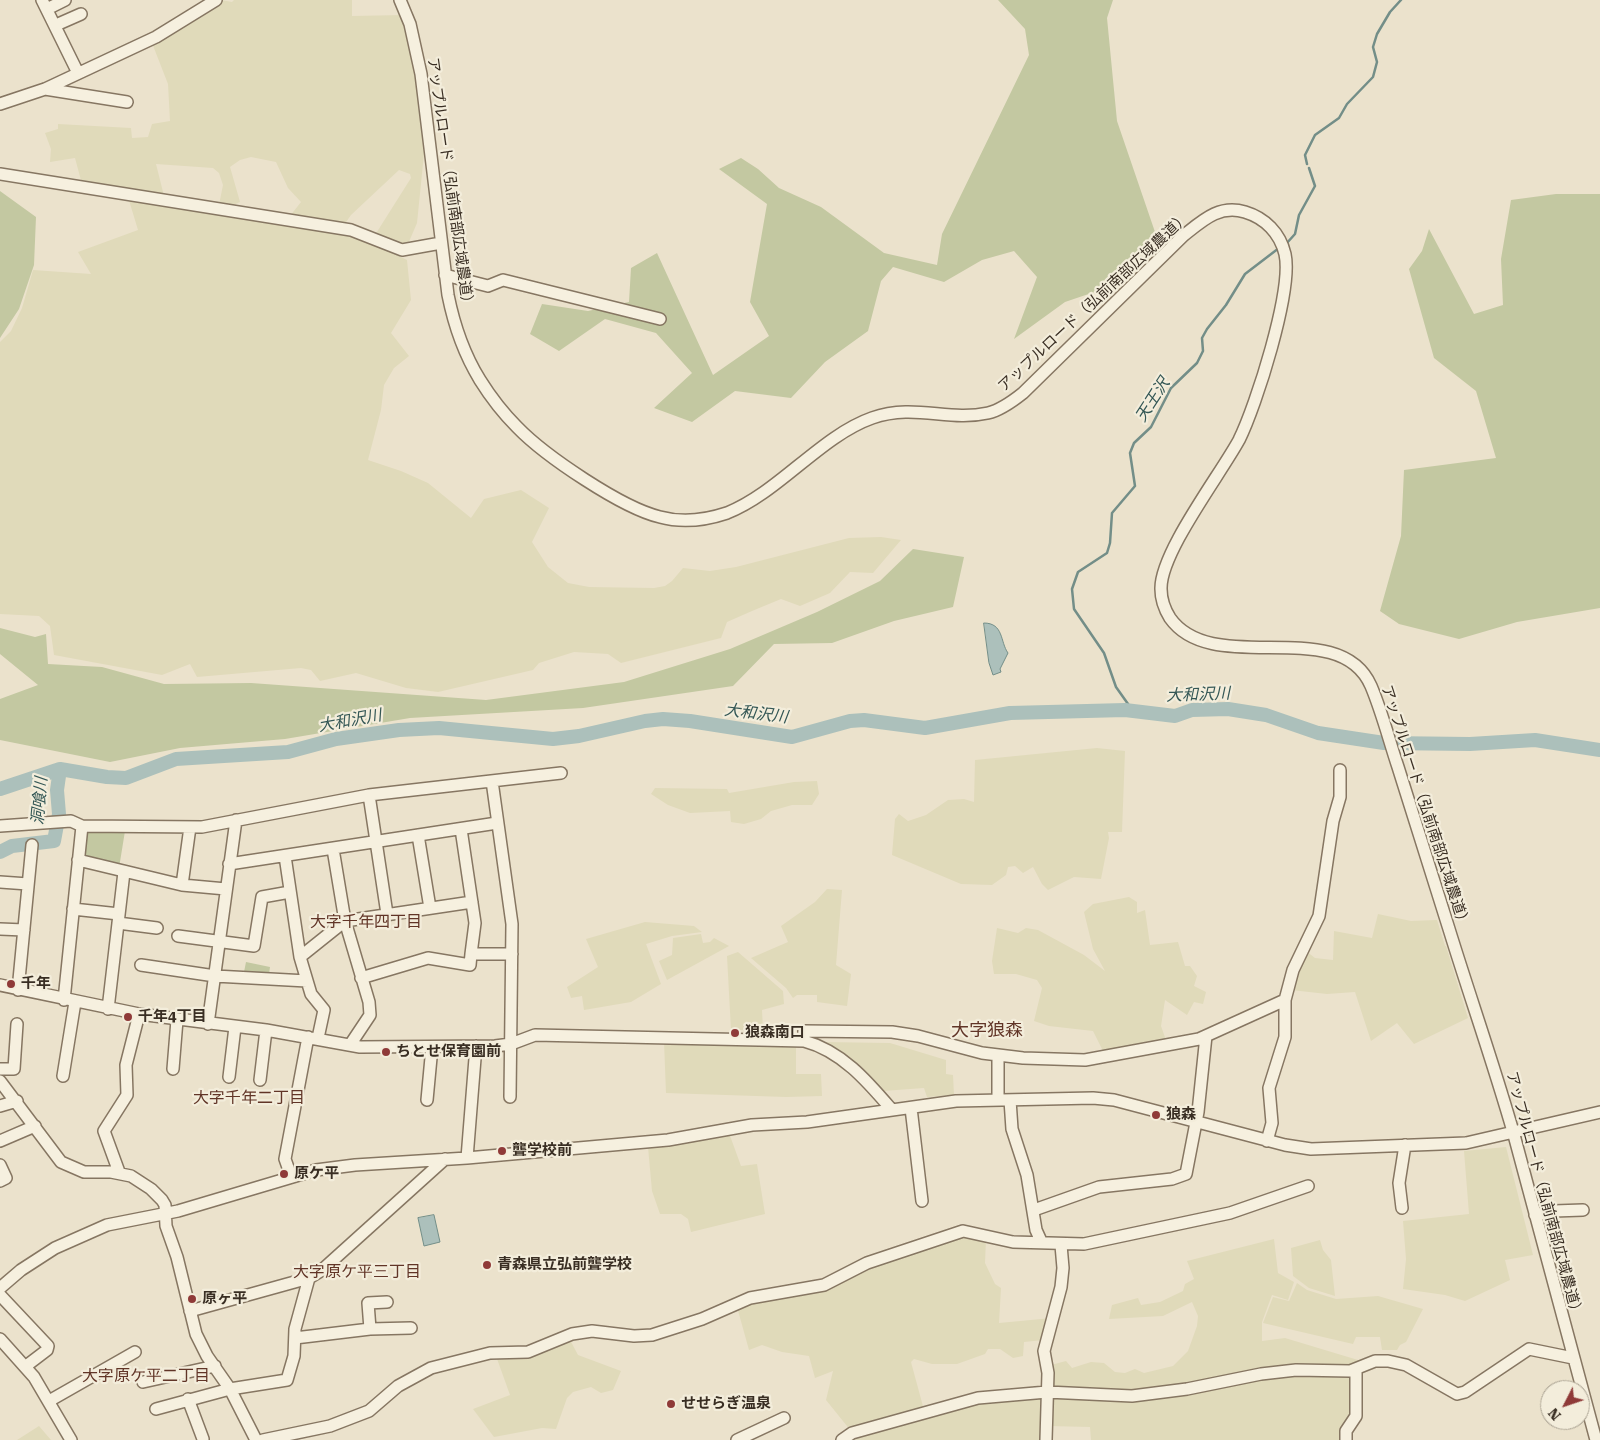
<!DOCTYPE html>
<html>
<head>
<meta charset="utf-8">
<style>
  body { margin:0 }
  #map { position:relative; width:1600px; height:1440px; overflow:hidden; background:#ebe2cc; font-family:"Roboto Serif",serif }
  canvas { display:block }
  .north { position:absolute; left:1540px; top:1380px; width:50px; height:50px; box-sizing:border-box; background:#f3eddb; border:1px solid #a9a191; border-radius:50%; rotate:229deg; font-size:14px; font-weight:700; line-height:20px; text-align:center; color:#392e23 }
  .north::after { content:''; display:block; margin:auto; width:18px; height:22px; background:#8f3a38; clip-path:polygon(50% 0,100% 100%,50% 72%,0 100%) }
</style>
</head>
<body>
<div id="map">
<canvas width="1600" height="1440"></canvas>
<div class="north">N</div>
</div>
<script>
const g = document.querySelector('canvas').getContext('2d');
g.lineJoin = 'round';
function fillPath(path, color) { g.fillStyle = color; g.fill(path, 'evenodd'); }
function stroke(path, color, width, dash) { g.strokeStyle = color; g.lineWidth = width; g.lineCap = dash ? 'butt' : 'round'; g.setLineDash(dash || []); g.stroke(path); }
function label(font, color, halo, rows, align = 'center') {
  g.font = font + ' "Roboto Serif","Noto Sans JP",serif'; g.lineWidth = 4.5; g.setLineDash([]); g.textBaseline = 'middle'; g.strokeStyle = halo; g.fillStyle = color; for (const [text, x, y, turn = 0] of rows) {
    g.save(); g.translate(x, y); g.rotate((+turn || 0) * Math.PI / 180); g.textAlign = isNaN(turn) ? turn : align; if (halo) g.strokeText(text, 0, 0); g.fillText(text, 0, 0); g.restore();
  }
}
fillPath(new Path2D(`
  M221,0L232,2L234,0H352V16L403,15L414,56L425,144L417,223L408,244L390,243L375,235L411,178L410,174L399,170L351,215L344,225L290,216L301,202L288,188L276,162L251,157L240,160L230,167L240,202L229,207L219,205L223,185L219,173L213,168L156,164L164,196L82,184L75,158L50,162L51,149L45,133L58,129V124L131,128L132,138L148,137L152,124L170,121L168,84L152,43Z
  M128,197L354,234L407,260L411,300L391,333L409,356L394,368L384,385L381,410L368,460L401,471L428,483L471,518L484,499L521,490L549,508L532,542L548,567L568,583L589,587L654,588L665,586L672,581L683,568L710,571L736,567L849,538L881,537L901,540L873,573L850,572L830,593L800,606L781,599L752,611L727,622L721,638L621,663L608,654L574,652L539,663L533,670L438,692L406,688L356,673L320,681L311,670L301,668L197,677L190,664L162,675L54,655L50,626L39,616L0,614V342L11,331L22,308L33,270L91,274L78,252L138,230Z
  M1097,748L1125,751L1122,832H1108L1109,838L1101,879L1074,877L1048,890L1042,884L1033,867L1023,873L1015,866L1008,867L1006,875L992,885L961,884L892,855L895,819L899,814L908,821L926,815L948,800L964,799L974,802L975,760Z
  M817,781L819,794L812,805H792L771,811L761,819L744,824L731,822L730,811L690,813L668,805L651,794L655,788L727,789L729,793L794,782Z
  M827,889L842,890L836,965L851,974L847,1006L817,1002V995H797L793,998L786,988L751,958L788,942L781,926L815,902Z
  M1129,897L1137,902V913L1145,910L1150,945L1178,942L1185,966H1190L1197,976L1194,986L1206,992L1203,1004L1194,1002L1187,1015L1165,1000L1161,1026L1167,1043L1105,1055L1093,1031L1049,1026L1034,1021L1042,988L1037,980L1016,974H994L992,961L997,928L1018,933L1026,928L1038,930L1084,955L1105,971L1093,949L1084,912L1093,904Z
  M1378,914L1411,921L1437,920L1445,946H1436H1446L1468,1018L1414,1044L1397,1023L1371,1041L1355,992L1327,994L1291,990L1306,951L1315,958L1333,960L1334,931L1372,938Z
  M645,922L694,926L702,932L672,936L646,944L661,984L631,1002L584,1010L582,996L571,998L567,987L598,967L586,939Z
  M701,934L703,943L710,942L714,938L729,946L667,980L659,961L672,955L673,938Z
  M738,952L783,991L784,1004L762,1010L763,1030H731L727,956Z
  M664,1041L796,1044V1074H821L822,1096L786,1097L666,1093Z
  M821,1042L890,1043L946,1060V1074L953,1075L954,1095L927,1097L924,1088L883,1091L863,1070Z
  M729,1133L741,1166L757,1164L765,1214L691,1232L688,1219L681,1214H660L652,1191L648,1147Z
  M1506,1147L1533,1255L1505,1260L1510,1280L1465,1301L1445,1295L1403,1289L1406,1259L1403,1221L1469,1214L1464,1151Z
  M963,1234L986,1239L985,1263L995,1284L1001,1288L999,1323L1052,1318L1043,1340L1024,1342L1023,1356L1013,1358L1000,1349H988L985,1354L957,1364H932L914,1359L911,1362L924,1410L851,1431L826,1400L833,1371L815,1378L809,1356L782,1352L762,1345L749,1350L737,1307L812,1289L860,1268Z
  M1274,1239L1278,1273L1294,1282L1288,1300L1272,1295L1262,1322V1341L1285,1338L1358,1360L1359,1364L1132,1394L1051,1387V1365L1066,1361L1072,1368L1091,1362L1104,1363L1115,1372L1125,1373L1135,1369L1144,1373L1173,1366L1188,1351L1197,1326L1198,1316L1192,1302L1163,1316L1109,1319L1112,1305L1138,1298L1141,1305L1160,1302L1183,1291L1185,1284L1194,1279L1187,1261Z
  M1320,1240L1323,1250L1331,1260L1335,1296L1309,1288L1293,1276L1291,1248Z
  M1297,1283L1307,1290L1336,1299L1378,1296L1423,1309L1406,1342L1400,1345L1397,1350H1382L1380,1337H1356L1353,1344L1263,1323L1273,1297L1289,1301Z
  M570,1340L578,1355L621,1371L613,1390L601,1393L591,1387L573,1392L567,1398L556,1429L542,1428L494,1437L473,1409L510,1395L496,1356Z
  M1305,1372L1350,1374L1353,1377L1354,1413L1339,1440H1091L1090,1427L1048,1426L1049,1397L1134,1398Z
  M1043,1394L1045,1440H846L976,1400Z
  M39,1426L51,1440H17Z`), '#e0daba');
fillPath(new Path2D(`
  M998,0H1113L1107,18L1117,121L1155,232L1118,284L1065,302L1014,339L1037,277L1014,251L982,260L944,282L893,267L881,281L868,331L825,362L791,398L735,391L692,422L654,408L692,373L656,333L605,319L559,351L530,334L542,304L588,311L629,302L631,268L657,253L713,375L769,336L750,302L767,204L719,169L741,158L758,169L779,188L821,207L884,253L937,265L942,234L1029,55L1025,29Z
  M0,191L36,217L34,265L19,309L0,338Z
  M1556,194H1600V608L1517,622L1459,639L1399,624L1380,611L1401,536L1404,470L1496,458L1476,391L1434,358L1409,269L1422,251L1429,229L1474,314L1503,305L1501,259L1511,200Z
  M913,549L964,557L953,607L894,621L832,643L774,644L733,686L583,708L410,718L285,739L180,748L110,762L0,740V699L38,685L0,654V628L35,637L46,634L48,664L102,667L164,684L251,683L486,700L624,682L730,649L817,612L880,581Z
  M88,831H125L119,868L81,855L83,835Z
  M246,962L270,967L269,974L244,972Z`), '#c3c8a1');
const water = new Path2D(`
  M984,623C1004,623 1000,642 1008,653L1000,669L1001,672L993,675L989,663Z
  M434,1215L440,1242L424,1246L418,1218Z`);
fillPath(water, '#acc0bb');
stroke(water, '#738e88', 1);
stroke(new Path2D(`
  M1307,164L1305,155L1315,135L1339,118L1347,104L1373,77L1377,62L1373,47L1377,34L1390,12L1401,0
  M1286,244L1295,234L1299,215L1315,186L1309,168
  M1133,711L1116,687L1104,653L1074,609L1072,589L1078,572L1107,553L1110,543L1112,513L1135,486L1130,453L1134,443L1151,427L1171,388L1197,363L1203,351L1202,338L1207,329L1226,305L1245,274L1279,248`), '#738e88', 2.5);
stroke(new Path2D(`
  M0,789L60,769L107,777L126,778L176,759L288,752L336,739L399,730L439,728L553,739L579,736L645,721L663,719L690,721L792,737L850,721L864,720L925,728L1010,713L1125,710L1175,716L1192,710L1228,709L1266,715L1318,733L1384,743L1470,744L1535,740L1600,750
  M0,852L12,846L54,841L59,814L57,790L60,769`), '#acc0bb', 14);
const minor = new Path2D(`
  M42,0L78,73
  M400,0L410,24L421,74L448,295C454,325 464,354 480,380C490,396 503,413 517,427C545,456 622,508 660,517C682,523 706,520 727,513C778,493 821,436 872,418C915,403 948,422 988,413C1001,410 1013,401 1023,393L1183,236C1202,221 1219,204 1245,212C1265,218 1280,233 1285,254C1293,290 1256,406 1239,440C1220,475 1160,553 1161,589C1161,599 1165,610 1170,618C1213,679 1339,613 1371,686C1382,712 1389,740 1398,767C1415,821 1432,875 1449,929C1470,997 1494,1065 1514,1135C1542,1236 1569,1338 1596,1440
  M47,9L65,0
  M56,25L81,14
  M45,89L127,102
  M0,104L45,89L156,37L216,0
  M0,174L351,230L402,250L441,243
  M445,275L488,286L503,280L660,319
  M492,781L512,924L510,1097
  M369,795L387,914
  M0,826L71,821L82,826L202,827L369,795L561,773
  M461,829L475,923L471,954H512
  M418,835L430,908
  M333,849L345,921L369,1002L370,1015L350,1045
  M285,856L300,957L311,994L324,1010L318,1038
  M78,860L182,885L226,889
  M229,864L497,823
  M0,882L28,884
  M182,885L190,827
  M73,909L119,914
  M118,923L157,928
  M0,929L24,930
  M178,936L254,946L262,897L290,892
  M300,957L345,921L472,902
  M141,965L215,976L307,981
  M361,978L428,958L470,965L471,954
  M0,985L139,1014L266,1030L360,1047L495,1046L511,1044L535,1035L804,1041C842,1051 868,1082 892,1110
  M18,990L32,845
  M64,1000L82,826
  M108,1009L124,872
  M208,1024L236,820
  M804,1041V1031L892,1032L918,1036L982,1053L1023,1058L1085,1060L1199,1039L1285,1000
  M0,1069H14L17,1024
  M173,1069L177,1020
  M63,1076L75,1002
  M229,1077L235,1027
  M260,1080L266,1030
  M0,1081L61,1162L84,1172H111L131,1176L151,1189L162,1200L165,1205L166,1226L177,1257L196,1334L207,1356L230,1389L256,1440
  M998,1099V1055
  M427,1100L432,1047
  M1010,1100L1012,1129L1027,1175L1036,1230L1041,1241
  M0,1106L17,1101
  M911,1108L922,1201
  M0,1141L35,1126
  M1267,1141L1272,1123L1269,1088L1285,1037V1000L1293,970L1319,916L1333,821L1340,797V770
  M467,1158L476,1046
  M0,1165L6,1178L0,1181
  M119,1172L104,1131L127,1095L126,1065L139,1014
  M291,1176L285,1159L308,1037
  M1402,1208L1399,1183L1405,1145
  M1034,1210L1099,1187L1172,1179L1186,1174L1198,1112L1206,1036
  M1535,1215L1554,1211L1583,1210
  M0,1288L21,1270L55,1248L107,1225L178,1211L316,1170L355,1165L467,1158L668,1140L752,1125L807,1122L956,1101L1093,1098L1114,1100L1285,1145L1311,1149L1466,1143L1600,1112
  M0,1295L48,1346L47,1350L26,1366
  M190,1311L309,1278L322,1270L445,1159
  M370,1329L368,1303L387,1302
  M295,1338L370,1329L411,1328
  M0,1339L34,1377L71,1440
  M143,1382L215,1366
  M188,1399L203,1439
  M49,1401L135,1352
  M156,1409L230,1389L287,1380L294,1356L295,1329L309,1278
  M263,1440L330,1426L369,1411L398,1386L431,1368L490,1353L528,1352L572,1334L592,1331L634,1336L652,1335L702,1319L750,1298L824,1285L867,1263L963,1231L1013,1242L1084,1244L1230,1213L1308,1186
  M737,1440L784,1418
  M842,1440L852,1433L978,1398L1047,1392L1132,1396L1187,1389L1261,1374L1296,1370L1350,1371L1375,1361H1388L1406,1365L1457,1394L1465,1392L1529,1349L1573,1358
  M1046,1440L1048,1373L1044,1351L1061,1287L1063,1268L1061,1245
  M1346,1440V1431L1356,1416V1369`);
stroke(minor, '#867662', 14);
stroke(minor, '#f6f0df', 11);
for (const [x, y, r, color] of [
  [11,984,5,"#8f3a38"],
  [128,1017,5,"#8f3a38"],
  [735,1033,5,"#8f3a38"],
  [386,1052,5,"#8f3a38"],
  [1156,1115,5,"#8f3a38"],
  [502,1151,5,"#8f3a38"],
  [284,1174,5,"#8f3a38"],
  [487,1265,5,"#8f3a38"],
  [192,1299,5,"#8f3a38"],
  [671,1404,5,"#8f3a38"]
]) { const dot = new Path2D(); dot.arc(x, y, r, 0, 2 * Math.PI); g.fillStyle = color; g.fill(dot); stroke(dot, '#f3eddb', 2); }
label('15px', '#392e23', '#f3eddb', [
  ["アップルロード（弘前南部広域農道）",450,184,82],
  ["アップルロード（弘前南部広域農道）",1094,302,-43],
  ["アップルロード（弘前南部広域農道）",1425,807,72],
  ["アップルロード（弘前南部広域農道）",1544,1195,75]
]);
label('bold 15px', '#392e23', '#f3eddb', [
  ["千年",21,984],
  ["千年4丁目",138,1017],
  ["狼森南口",745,1033],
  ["ちとせ保育園前",396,1052],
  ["狼森",1166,1115],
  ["聾学校前",512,1151],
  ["原ケ平",294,1174],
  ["青森県立弘前聾学校",497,1265],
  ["原ヶ平",202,1299],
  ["せせらぎ温泉",681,1404]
], 'left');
label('italic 16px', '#345755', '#f3eddb', [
  ["天王沢",1153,400,-57],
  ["大和沢川",1198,695,-2],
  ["大和沢川",756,714,7],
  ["大和沢川",350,721,-10],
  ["洞喰川",40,801,-85]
]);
label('16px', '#613527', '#f3eddb', [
  ["大字千年四丁目",366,922],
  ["大字千年二丁目",249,1098],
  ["大字原ケ平三丁目",357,1272],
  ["大字原ケ平二丁目",146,1376]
]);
label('18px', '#613527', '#f3eddb', [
  ["大字狼森",987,1031]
]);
</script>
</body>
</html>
